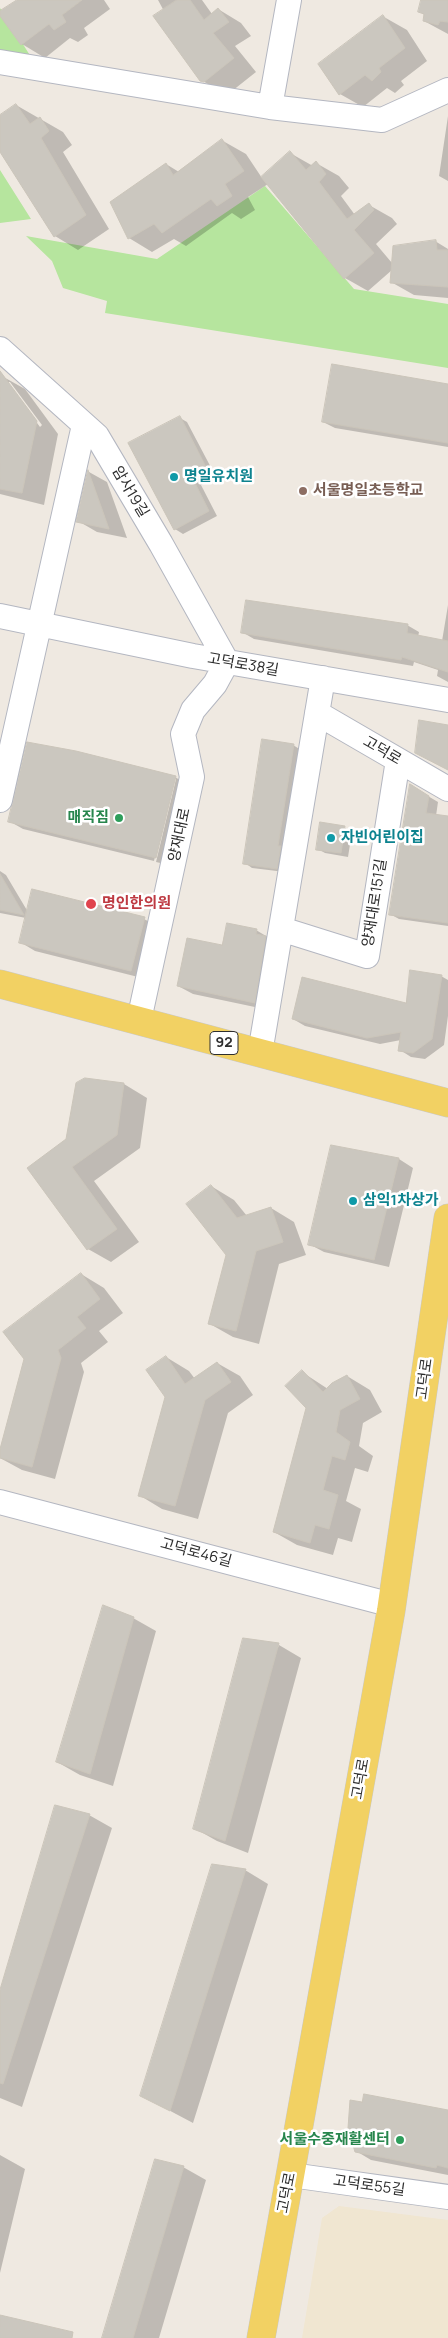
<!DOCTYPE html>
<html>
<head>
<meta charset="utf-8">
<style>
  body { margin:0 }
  canvas { display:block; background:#efe9e1 }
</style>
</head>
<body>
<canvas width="448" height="2338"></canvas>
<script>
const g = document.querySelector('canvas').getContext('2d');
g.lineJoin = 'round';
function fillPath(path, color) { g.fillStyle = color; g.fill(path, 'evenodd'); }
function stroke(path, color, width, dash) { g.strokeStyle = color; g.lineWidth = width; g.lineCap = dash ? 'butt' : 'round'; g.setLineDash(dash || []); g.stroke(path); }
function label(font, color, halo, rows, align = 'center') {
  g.font = font + ' Manrope,"Noto Sans KR",sans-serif'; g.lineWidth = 5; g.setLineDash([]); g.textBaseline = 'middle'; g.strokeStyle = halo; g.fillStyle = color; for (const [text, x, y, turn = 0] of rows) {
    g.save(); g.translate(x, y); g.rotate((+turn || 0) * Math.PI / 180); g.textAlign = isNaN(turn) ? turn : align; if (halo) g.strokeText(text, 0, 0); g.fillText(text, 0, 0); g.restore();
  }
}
fillPath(new Path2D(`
  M339,2206L448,2220V2338H302L322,2218Z`), '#f0e6d1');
fillPath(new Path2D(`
  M0,8L38,68L0,63Z
  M0,170L31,219L0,223Z
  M265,186L354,289L448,304V368L105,313L107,301L63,288L52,261L26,236L157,259Z`), '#b6e59e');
fillPath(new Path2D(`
  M19,0H104L110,9L84,28L88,35L78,42L70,38L45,58L22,44L0,14Z
  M158,0H202L212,14L218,9L241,23L251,36L235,46L256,72L227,95L201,80Z
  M422,0H448V34L424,21L425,15L420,12Z
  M384,17L407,30L427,61L401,81L404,85L395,93L387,88L363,107L340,94Z
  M16,105L63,132L72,145L63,152L109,229L78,250L55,236L0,149V116Z
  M448,116V181L439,176Z
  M223,141L246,154L262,178L290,153L313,166L316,163L339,176L349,188L341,196L355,215L369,205L392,218L397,224L376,244L392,263L435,241L448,249V298L414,295L391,282L392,270L368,291L345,278L268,184L248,197L255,210L241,219L232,213L186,246L174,239L152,252L129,238L166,164L179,172Z
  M0,375L25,389L58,434L44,505L0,494ZM7,382H10L42,425L40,427Z
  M448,385V447L335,428L323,422Z
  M180,418L187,422L216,477L201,485L217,516L183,534L175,529Z
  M89,472L107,482L127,538L97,532L78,521Z
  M448,605V682L437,676L438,670L414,662L413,666L254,639L242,632L407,625L419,632L418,637L442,641Z
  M293,745L301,750L285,872L252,868L245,863Z
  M175,777L188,785L169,865L156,862L176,779H174L154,861L23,829L9,821Z
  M411,786L438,802L436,816L448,818V926L399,919L390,914Z
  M345,828L352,832L348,857L325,853L318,849Z
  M0,871L6,875L28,912L144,919L159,927L146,979L35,951L20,942L26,918L0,913Z
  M256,930L271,939L269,1010L193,994L178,986L223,946Z
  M441,976L448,980V1016L444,1045L425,1059L411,1057L400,1050L401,1040L380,1044L305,1026L293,1019L407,1004Z
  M124,1084L147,1098L140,1148L94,1181L139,1242L111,1262L88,1249L29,1168L67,1139Z
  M332,1146L399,1159L413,1168L389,1267L324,1252L309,1244Z
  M211,1186L234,1200L247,1216L271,1208L294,1222L306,1255L279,1264L259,1344L233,1337L210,1324L227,1254Z
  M81,1274L104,1288L123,1313L99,1331L108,1342L81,1363L84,1372L55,1479L22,1470L0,1458V1454Z
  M166,1357L189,1371L195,1379L217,1363L240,1376L253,1395L228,1413L198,1519L162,1509L139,1495L167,1396Z
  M302,1372L328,1389L347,1376L370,1390L382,1412L363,1423L359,1446L373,1456L368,1472L355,1468L346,1501L361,1509L352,1542L338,1538L333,1555L297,1545L274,1532L308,1408Z
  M133,1618L156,1631L113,1786L80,1775L57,1762Z
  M279,1645L301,1658L248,1853L217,1841L194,1828Z
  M89,1815L112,1828L22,2107L0,2098V1994Z
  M245,1870L268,1884L193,2123L142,2096Z
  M448,2112V2175L371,2160L356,2151Z
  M0,2155L25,2169L0,2273Z
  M183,2167L206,2180L159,2338H104Z`), '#0003');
const building = new Path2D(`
  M17,0H82L62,15L66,22L54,30L49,24L21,45L0,16V11Z
  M177,0H190L204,20L218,8L229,22L213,33L234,58L204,82L200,81L153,16Z
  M421,0H448V22L440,21L438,25L423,21L424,14L418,12Z
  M383,15L405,48L379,68L381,72L372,81L365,75L339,95L318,64Z
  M16,104L30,124L40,117L49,131L41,138L86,215L54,237L0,152V115Z
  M222,139L244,171L225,184L232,196L217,206L211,199L162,233L154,224L128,239L110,202L166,163L173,175Z
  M290,151L306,170L316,161L326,174L319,182L347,219L369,203L374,210L354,230L374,253L344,279L261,177Z
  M436,240L437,250H448V287L390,283L393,246Z
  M332,364L448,384V443L322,422Z
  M0,371L37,421L22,493L0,489Z
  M180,416L209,473L194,481L209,511L174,530L128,443Z
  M88,470L109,529L76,522Z
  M246,600L408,624L407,633L448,641V672L402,657L401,660L241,633Z
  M419,720L448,725V770L415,753Z
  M262,739L294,744L278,846H281L277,869L243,864Z
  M27,742L76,751L176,776L156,858L8,822Z
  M410,784L429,796L426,813L448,816V923L389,915Z
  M320,822L345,826L341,853L316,850Z
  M0,874L24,915L0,910Z
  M32,889L145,917L131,971L19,943Z
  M227,923L257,929L256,934L266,936L255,1003L177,986L187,938L222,945Z
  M410,970L442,975L432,1039L413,1053L398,1051L401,1032L367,1038L292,1019L302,977L406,1003Z
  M85,1078L124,1083L117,1135L72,1167L117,1229L87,1250L27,1168L66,1139L76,1083Z
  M331,1145L399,1158L374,1260L308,1245Z
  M211,1185L237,1218L271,1207L283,1242L256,1251L236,1331L208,1324L226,1255L186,1204Z
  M81,1273L100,1299L77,1317L86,1328L58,1350L61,1358L32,1467L0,1458V1449L24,1359L3,1332Z
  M166,1356L185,1384L217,1362L231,1382L205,1400L175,1506L138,1496L165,1397L146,1370Z
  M302,1370L323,1392L332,1383L347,1375L360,1399L340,1410L336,1432L350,1442L345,1460L332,1456L323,1490L338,1495L329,1529L315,1525L310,1543L273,1532L306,1408L285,1386Z
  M103,1605L134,1617L90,1774L56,1762Z
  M243,1638L279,1643L225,1841L193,1829Z
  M55,1805L90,1814L3,2084L0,2083V1990Z
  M212,1864L246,1869L170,2111L140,2096Z
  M364,2094L448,2110V2168L437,2165L436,2168L355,2152L348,2128L350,2100L362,2102Z
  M155,2159L184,2166L133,2338H102Z
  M0,2315L73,2332L72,2338H0Z`);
fillPath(building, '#cbc7bf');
stroke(building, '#cbc5ba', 1);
const minor = new Path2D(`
  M289,0L270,107L382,120L448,90
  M0,62L270,107
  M0,349L97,436L161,544L227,662L215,684L193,710L183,734L192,777L139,1020
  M0,616L193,656L448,700
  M317,713L448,789
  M0,800L84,425
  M281,929L367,956L398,760
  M260,1053L323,678
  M0,1502L392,1605
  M291,2175L448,2197`);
const major = new Path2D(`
  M0,984L448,1103
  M261,2338L391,1611L448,1218`);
stroke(minor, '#b4b7c1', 26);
stroke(major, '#c9c9c9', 29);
stroke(minor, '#fff', 24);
stroke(major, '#f2d163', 28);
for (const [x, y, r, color] of [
  [174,477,5,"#0f9aa8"],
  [303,491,5,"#8d6e63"],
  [119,818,5,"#2e9e5b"],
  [331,838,5,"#0f9aa8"],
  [91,904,6,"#e0444e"],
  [353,1201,5,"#0f9aa8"],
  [400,2140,5,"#2e9e5b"]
]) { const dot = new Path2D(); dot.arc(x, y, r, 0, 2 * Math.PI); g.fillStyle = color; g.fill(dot); stroke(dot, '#fff', 2); }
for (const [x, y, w] of [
  [224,1043,28]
]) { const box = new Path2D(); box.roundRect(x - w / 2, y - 11.5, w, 23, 4); g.fillStyle = '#fff'; g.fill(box); stroke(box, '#2e2e2e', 1); }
label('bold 14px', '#2e2e2e', null, [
  ["92",224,1043]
]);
label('bold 15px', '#0d838f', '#fff', [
  ["명일유치원",184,477],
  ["자빈어린이집",341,838],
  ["삼익1차상가",363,1201]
], 'left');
label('bold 15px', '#785e54', '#fff', [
  ["서울명일초등학교",313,491]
], 'left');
label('15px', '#2e2e2e', '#fff', [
  ["암사19길",130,492,59],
  ["고덕로38길",243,665,10],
  ["고덕로",382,751,30],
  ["양재대로",180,835,-78],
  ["양재대로151길",375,903,-81],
  ["고덕로",425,1379,-82],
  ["고덕로46길",196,1553,15],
  ["고덕로",361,1779,-80],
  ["고덕로55길",369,2186,8],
  ["고덕로",287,2193,-79]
]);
label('bold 15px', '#27864d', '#fff', [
  ["매직짐",109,818],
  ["서울수중재활센터",390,2140]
], 'right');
label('bold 15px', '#be3a42', '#fff', [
  ["명인한의원",102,904]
], 'left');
</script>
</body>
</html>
